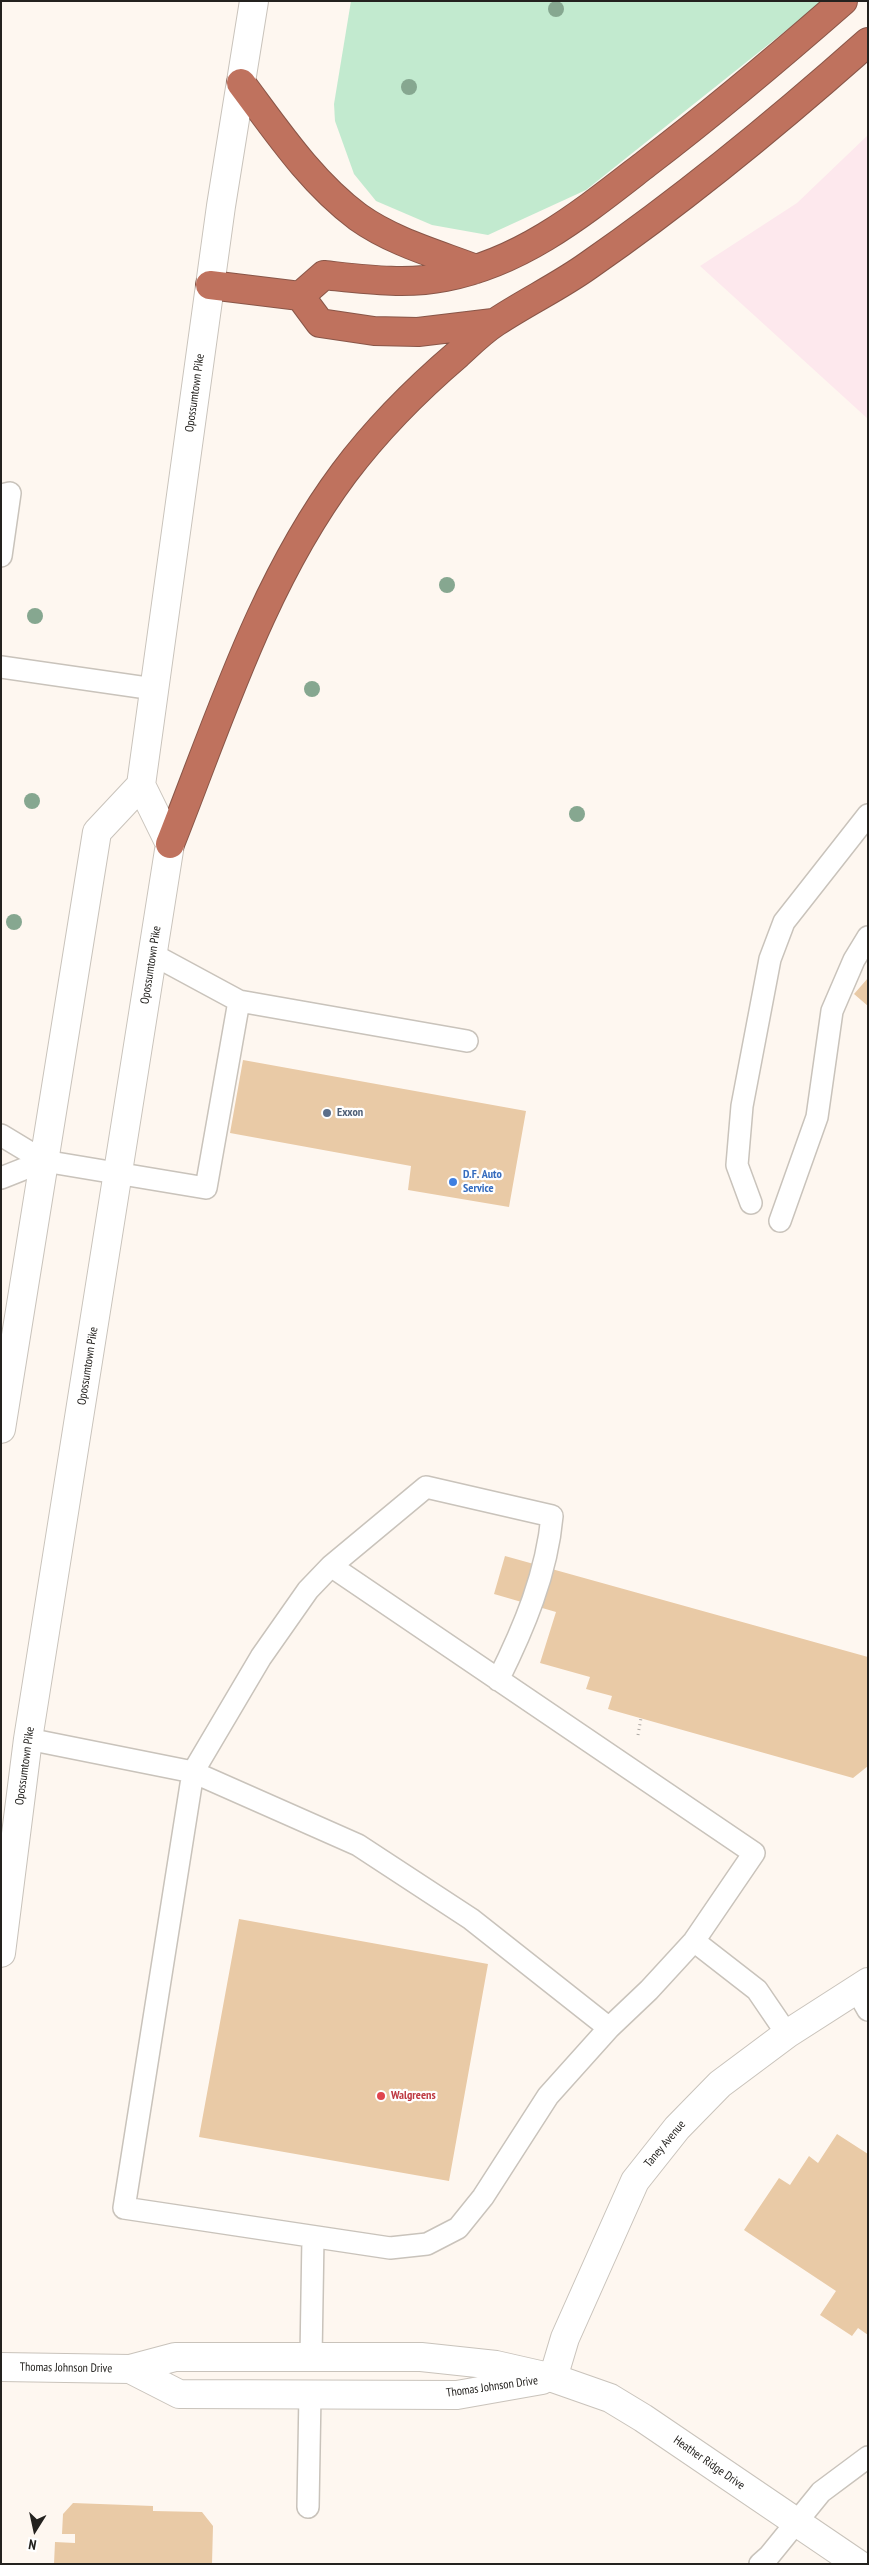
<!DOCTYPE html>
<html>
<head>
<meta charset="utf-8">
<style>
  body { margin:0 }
  #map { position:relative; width:869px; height:2565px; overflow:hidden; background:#fef7f0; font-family:"PT Sans Narrow",sans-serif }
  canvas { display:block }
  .frame { position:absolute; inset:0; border:2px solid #24221f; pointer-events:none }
  .north { position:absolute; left:10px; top:2505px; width:50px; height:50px; -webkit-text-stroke:4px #fff; paint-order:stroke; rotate:190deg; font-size:14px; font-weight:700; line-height:20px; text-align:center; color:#24221f }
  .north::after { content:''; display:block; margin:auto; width:18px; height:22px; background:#24221f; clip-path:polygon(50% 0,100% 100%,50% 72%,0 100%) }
</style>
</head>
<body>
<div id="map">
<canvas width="869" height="2565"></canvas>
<div class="frame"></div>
<div class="north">N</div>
</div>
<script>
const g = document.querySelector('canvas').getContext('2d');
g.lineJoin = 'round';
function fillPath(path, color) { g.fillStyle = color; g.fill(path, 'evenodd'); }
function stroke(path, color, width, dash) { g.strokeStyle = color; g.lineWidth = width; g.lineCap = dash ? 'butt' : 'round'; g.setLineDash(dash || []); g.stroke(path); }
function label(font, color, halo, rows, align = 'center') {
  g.font = font + ' "PT Sans Narrow",sans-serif'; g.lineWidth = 4.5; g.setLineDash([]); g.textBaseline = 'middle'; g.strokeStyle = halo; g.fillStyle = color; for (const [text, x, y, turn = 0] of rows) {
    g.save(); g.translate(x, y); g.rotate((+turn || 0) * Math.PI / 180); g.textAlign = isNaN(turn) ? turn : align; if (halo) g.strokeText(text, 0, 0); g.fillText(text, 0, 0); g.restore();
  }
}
fillPath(new Path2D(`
  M868,135V419L700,266L797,203Z`), '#fde8ed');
fillPath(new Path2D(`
  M351,1H823L586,190L488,235L432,225L376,201L354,174L335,121L334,104Z`), '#c2eacf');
fillPath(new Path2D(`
  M868,978V1006L854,994Z
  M243,1060L526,1111L509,1207L408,1190L411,1166L230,1133Z
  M505,1556L868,1657V1766L853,1778L608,1709L612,1696L586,1689L590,1677L540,1663L556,1612L494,1594Z
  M239,1919L488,1964L449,2181L199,2137Z
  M837,2134L868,2154V2335L858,2328L852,2336L820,2315L836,2291L744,2230L779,2178L790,2185L809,2156L818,2163Z
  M73,2503L153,2506V2511L202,2512L213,2526L212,2564H54L55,2542L75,2543V2534H62L63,2514Z`), '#e9caa6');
const service = new Path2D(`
  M1,495L10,493L1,556
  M1,667L154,689
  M152,954L239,1001L467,1041
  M1,1135L44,1161L206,1188L239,1001
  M1,1178L44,1161
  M751,1203L737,1165L742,1106L770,959L784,922L868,815
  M780,1221L817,1117L832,1011L854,960L868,937
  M331,1566L754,1853L694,1941L649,1990L609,2028
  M28,1739L193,1772L358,1845L471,1919L609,2028L548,2096L483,2197L458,2228L427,2244L390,2248L124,2208L193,1772L261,1657L308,1590L331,1566L426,1487L552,1516C547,1573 524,1628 498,1680
  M694,1941L757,1990L787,2034
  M856,1989L868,2010
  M311,2357L313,2237
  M308,2507L310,2394
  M760,2564L769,2556L821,2492L868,2457`);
const minor = new Path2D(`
  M553,2378L610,2398L643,2418L858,2564`);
const tertiary = new Path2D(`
  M1,2367L130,2369L175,2357H421L496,2365L553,2378
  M130,2369L179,2394L457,2395L542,2380
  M553,2378L565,2338L635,2181L677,2128L720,2084L787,2034L868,1982`);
const secondary = new Path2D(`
  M1,1429L97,832L141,785
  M1,1953L28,1739L170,844L141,785L221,206L254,1`);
const motorway = new Path2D(`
  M241,83C277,131 310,181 358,217C393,242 437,254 476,269
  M210,285L300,296L320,323L374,331L418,332L493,323
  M300,296L324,275C363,279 406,285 445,277C524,262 585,211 647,163C715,111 779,57 843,1
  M170,844C220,718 262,583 344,473C377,429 417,389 458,354C470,343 482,331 496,322C526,302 560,286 589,265C687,197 779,121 868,42`);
stroke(service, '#c9c3bb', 24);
stroke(minor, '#c9c3bb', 30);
stroke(tertiary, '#c9c3bb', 30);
stroke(secondary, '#c9c3bb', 30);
stroke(motorway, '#895648', 30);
stroke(new Path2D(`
  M638,1735L641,1718`), '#afaaa5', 3, [1, 4]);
stroke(service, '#fff', 21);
stroke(minor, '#fff', 28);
stroke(tertiary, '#fff', 28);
stroke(secondary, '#fff', 28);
stroke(motorway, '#bf725e', 28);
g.fillStyle = '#86a790';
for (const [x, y] of [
  [556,9],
  [409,87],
  [447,585],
  [35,616],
  [312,689],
  [32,801],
  [577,814],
  [14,922]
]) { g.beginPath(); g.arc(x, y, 8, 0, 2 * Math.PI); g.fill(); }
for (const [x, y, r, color] of [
  [327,1113,5,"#5c6f8a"],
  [453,1182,5,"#3f7fe0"],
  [381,2096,5,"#e0444e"]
]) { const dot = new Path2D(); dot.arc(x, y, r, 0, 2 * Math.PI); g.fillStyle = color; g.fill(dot); stroke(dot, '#fff', 2); }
label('12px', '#24221f', '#fff', [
  ["Opossumtown Pike",195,393,-82],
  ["Opossumtown Pike",151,965,-81],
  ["Opossumtown Pike",88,1366,-81],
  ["Opossumtown Pike",25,1766,-82],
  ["Taney Avenue",665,2144,-50],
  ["Thomas Johnson Drive",66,2368,1],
  ["Thomas Johnson Drive",492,2387,-8],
  ["Heather Ridge Drive",709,2463,35]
]);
label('bold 12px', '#4e5e75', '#fff', [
  ["Exxon",337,1113]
], 'left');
label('bold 12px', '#366cbe', '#fff', [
  ["D.F. Auto",463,1175],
  ["Service",463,1189]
], 'left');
label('bold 12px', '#be3a42', '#fff', [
  ["Walgreens",391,2096]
], 'left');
</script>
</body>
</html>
